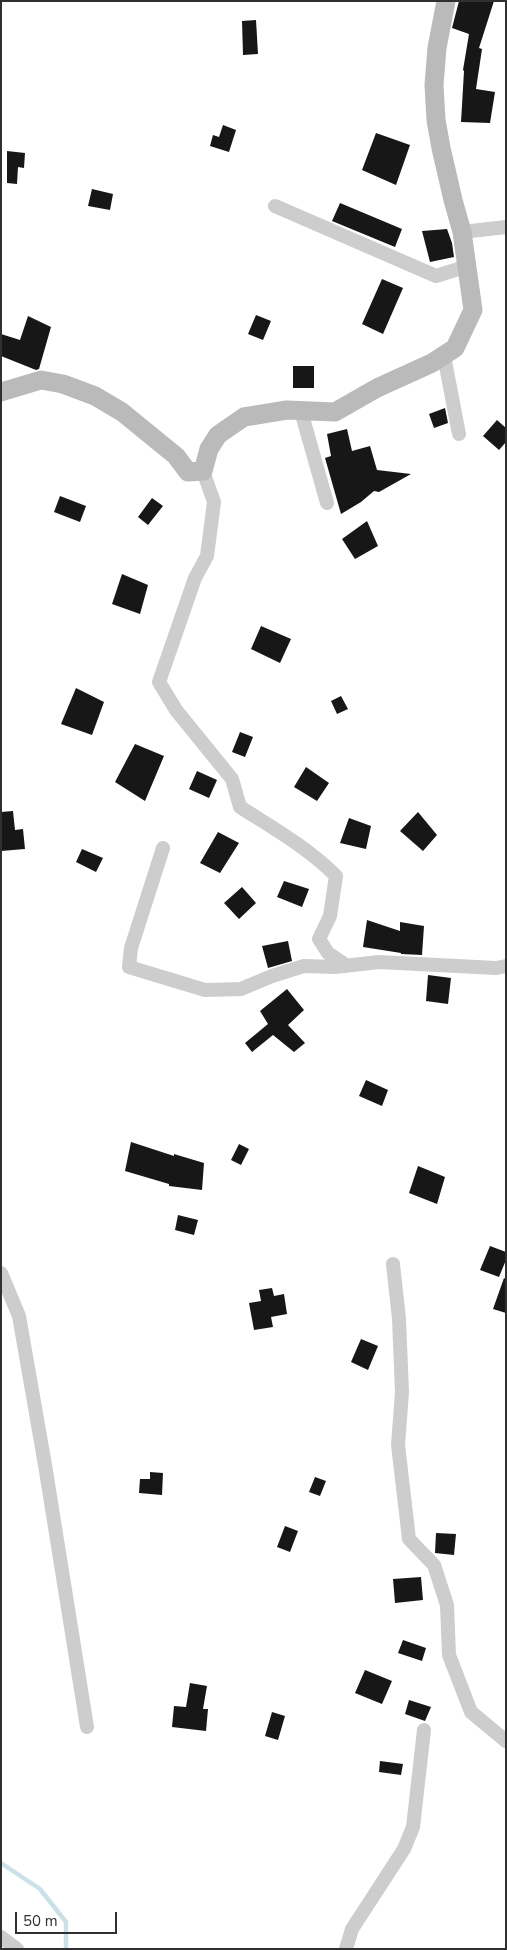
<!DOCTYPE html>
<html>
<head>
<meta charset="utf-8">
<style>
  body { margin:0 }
  #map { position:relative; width:507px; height:1950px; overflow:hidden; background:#fff; font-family:"Nunito Sans",sans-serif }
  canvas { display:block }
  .frame { position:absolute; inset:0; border:2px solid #303030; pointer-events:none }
  .scale { position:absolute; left:15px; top:1912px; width:102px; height:22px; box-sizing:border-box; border:2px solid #303030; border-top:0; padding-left:6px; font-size:15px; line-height:18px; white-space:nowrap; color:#303030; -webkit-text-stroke:4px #fff; paint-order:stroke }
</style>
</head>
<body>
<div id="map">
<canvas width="507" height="1950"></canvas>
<div class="frame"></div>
<div class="scale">50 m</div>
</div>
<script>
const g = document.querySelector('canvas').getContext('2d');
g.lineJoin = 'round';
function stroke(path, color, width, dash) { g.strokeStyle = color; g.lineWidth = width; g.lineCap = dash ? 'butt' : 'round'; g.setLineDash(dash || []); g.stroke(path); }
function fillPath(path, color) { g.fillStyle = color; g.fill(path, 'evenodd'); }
stroke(new Path2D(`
  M1,1863L40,1889L66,1922V1949`), '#cce1e7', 4.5);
fillPath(new Path2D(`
  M459,1H494L479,48L482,49L476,89L495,92L490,123L461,122L464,71L463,70L469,34L452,28Z
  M256,20L258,54L243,55L242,21Z
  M223,125L236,130L229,152L210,146L213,135L219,137Z
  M376,133L410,145L396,185L362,170Z
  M7,151L25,153L24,168L18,167L17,184L7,183Z
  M92,189L113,194L110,210L88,206Z
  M340,203L402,229L395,247L332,221Z
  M447,229L452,243L454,257L430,262L422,231Z
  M382,279L403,288L383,334L362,324Z
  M256,315L271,321L263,340L248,334Z
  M28,316L51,327L39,369L36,370L1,356V334L20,340Z
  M293,366H314V388H293Z
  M445,408L448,423L434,428L429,414Z
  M497,420L506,428V442L499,450L483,436Z
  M347,429L352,451L370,446L377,470L411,474L379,492L374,491L361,502L341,514L325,458L331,456L327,434Z
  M60,496L86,506L80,522L54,512Z
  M152,498L163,506L148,525L138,517Z
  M367,521L378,546L355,559L342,539Z
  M122,574L148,585L140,614L112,604Z
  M261,626L291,639L280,663L251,649Z
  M76,688L104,702L92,735L61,724Z
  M341,696L348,709L337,714L331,701Z
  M240,732L253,737L245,757L232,752Z
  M135,744L164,756L145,801L115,782Z
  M306,767L329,783L317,801L294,787Z
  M197,771L217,780L209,798L189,789Z
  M13,811L15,830L23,829L25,849L1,851V812Z
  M418,812L437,835L423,851L400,831Z
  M349,818L371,826L366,849L340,843Z
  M218,832L239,843L220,873L200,863Z
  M82,849L103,858L96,872L76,862Z
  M284,881L309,889L302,907L277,897Z
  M242,887L256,903L239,919L224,903Z
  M367,920L400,931V922L424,926L422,955L401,954V953L363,947Z
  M288,941L292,961L268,968L262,946Z
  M428,975L451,978L448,1004L426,1001Z
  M287,989L304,1010L288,1025L305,1043L294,1052L273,1035L252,1052L245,1043L268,1024L260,1011Z
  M366,1080L388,1090L382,1106L359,1096Z
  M131,1142L174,1156V1154L204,1163L202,1190L169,1186V1184L125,1171Z
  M239,1144L249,1149L241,1165L231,1160Z
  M418,1166L445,1177L437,1204L409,1193Z
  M178,1215L198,1220L194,1235L175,1230Z
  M490,1246L506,1252V1260L499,1277L480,1270Z
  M504,1278L506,1279V1313L493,1309Z
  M272,1288L274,1296L284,1294L287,1314L271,1317L273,1327L254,1330L249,1303L261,1301L259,1290Z
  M361,1339L378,1346L368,1370L351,1362Z
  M150,1472L163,1473L162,1495L139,1493L140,1479H150Z
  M315,1477L326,1481L320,1496L309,1492Z
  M285,1526L298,1531L290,1552L277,1547Z
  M436,1533L456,1534L454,1555L435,1553Z
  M421,1577L423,1600L395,1603L393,1579Z
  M403,1640L426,1648L422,1661L398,1653Z
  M365,1670L392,1681L382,1704L355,1693Z
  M190,1683L207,1686L203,1709H208L206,1731L172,1727L174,1706L186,1707Z
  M409,1700L431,1707L425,1721L405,1714Z
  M272,1712L285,1716L278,1740L265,1736Z
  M380,1761L403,1764L401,1775L379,1772Z`), '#171717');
stroke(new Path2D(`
  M275,206L436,276L468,266
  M462,232L506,227
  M444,356L459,434
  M301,411L327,503
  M203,471L214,502L207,556L195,578L159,682L176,710L232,779L240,807C273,828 308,848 336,876L330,916L319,939L328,953L346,965
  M163,848L131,948L129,967L205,990L241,989L272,976L304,966L335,967L379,962L496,968L506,966
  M393,1264L399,1319L402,1392L398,1445L409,1539L434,1565L447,1605L449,1655L471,1712L506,1741
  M1,1273L19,1316L45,1465L87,1727
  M1,1937L17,1949
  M346,1949L352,1929L404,1849L413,1827L424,1730`), '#cdcdcd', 14);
stroke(new Path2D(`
  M1,392L41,380L63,384L95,396L122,412L176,456L188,472L203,471L209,449L218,435L244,417L287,410L335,412L377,388L432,363L455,348L473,310L462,232L453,200L441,148L436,120L434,85L437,48L446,1`), '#bababa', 19);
</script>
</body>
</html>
